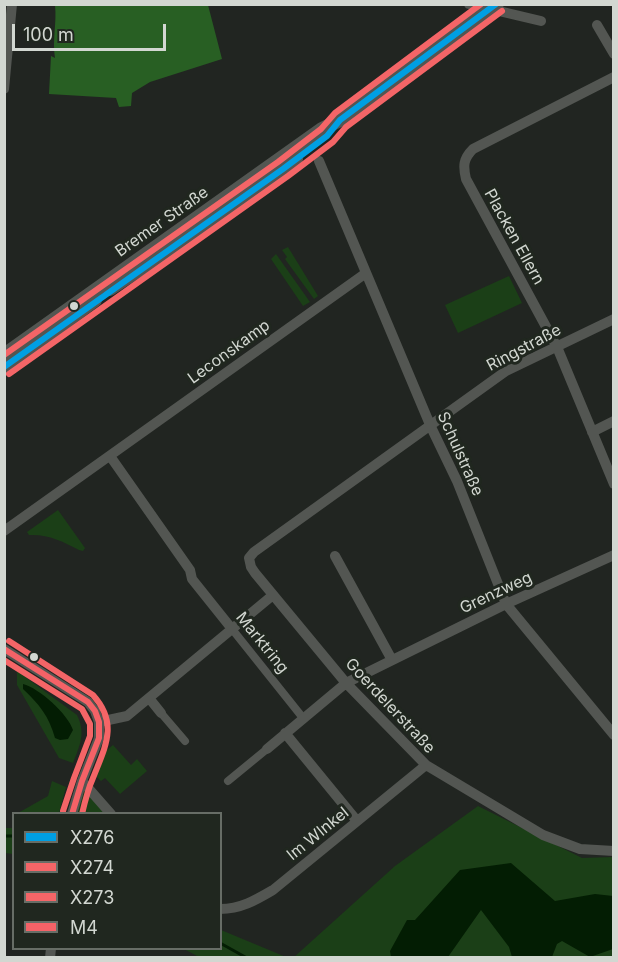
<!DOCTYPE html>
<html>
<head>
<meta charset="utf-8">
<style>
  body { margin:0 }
  #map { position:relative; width:618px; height:962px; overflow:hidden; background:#212521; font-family:Inter,sans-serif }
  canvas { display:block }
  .frame { position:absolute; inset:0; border:6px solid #d2d7d1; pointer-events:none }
  .legend { position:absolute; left:12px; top:812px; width:210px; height:138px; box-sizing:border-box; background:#20271f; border:2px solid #676d66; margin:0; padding:8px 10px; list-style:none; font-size:18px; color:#d2d7d1 }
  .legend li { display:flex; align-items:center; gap:12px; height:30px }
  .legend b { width:30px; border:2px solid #676d66 }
  .scale { position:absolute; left:12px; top:24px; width:154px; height:27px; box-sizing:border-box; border:3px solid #d2d7d1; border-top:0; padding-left:8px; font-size:18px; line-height:21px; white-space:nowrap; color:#d2d7d1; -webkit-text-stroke:4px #20271f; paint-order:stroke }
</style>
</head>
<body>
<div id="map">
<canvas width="618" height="962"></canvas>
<div class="frame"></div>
<ul class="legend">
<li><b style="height:8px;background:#009fe3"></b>X276</li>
<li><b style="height:8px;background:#f46567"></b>X274</li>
<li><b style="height:8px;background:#f46567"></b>X273</li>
<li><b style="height:8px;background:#f46267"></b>M4</li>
</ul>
<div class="scale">100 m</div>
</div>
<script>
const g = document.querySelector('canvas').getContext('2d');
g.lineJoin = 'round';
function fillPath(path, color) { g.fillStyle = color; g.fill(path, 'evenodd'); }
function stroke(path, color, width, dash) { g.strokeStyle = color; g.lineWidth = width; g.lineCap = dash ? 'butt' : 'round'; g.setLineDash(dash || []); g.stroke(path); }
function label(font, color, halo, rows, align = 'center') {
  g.font = font + ' Inter,sans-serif'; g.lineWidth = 6; g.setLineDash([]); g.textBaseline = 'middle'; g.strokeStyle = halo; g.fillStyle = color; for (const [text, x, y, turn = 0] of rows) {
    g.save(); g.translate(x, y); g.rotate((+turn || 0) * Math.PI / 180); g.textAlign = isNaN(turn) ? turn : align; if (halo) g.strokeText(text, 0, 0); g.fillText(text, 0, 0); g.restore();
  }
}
fillPath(new Path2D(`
  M288,247L318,296L314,299L285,259L287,257L282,250Z
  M276,254L310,302L303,306L271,259Z
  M509,276L522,303L458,333L445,305Z
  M58,510L85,548L83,551L79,550C62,541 48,534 29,535L27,532Z
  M17,671L77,715C86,733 80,745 73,763L59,758L17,685Z
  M113,745L131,765L137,759L147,771L120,794L105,778L101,781L95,775L107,750Z
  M52,781L66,787L59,813H18L48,796Z
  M82,781L111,814H72Z
  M478,806L582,858L613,857V957L293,958L395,866Z
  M5,828H13V854L5,853Z
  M221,930L286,957H199L184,949L220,948Z`), '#1b3f17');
fillPath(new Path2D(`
  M55,5H208L222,59L150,82L132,93L131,106L119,107L116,98L49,94L51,56L55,58C52,40 57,23 55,5Z`), '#285f23');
fillPath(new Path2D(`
  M23,684C39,688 68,714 73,730L68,739L60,740L55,738C49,716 39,704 23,689Z
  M511,863L555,901L595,894L613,896V949L590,957L562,941L557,944L552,957H512L509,947L481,910L448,957H391L390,951L407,920H415L460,870Z`), '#031d03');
stroke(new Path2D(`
  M4,836H14
  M220,943L247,958`), '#031d03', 3);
stroke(new Path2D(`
  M232,629L303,718
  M161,713L185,741
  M228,781L267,749`), '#535652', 8);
stroke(new Path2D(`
  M469,4L541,21
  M597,25L614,54
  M614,77L473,149C463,159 463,166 466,179L557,347L614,484
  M4,89L12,4
  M319,161L431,427L457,481L506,604L614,735
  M614,319L506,371L254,552L249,558L251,567L255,573L346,683L426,765L543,835L580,849L614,851
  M592,432L614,421
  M110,456L190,570L192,579L232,629
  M4,531L366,273
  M335,556L392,660
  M4,649L88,702L95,711L99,722V738L82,781L72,814
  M149,698L161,713
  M99,722L127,716L273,595
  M285,733L357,821
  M267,749L346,683L506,604L614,555
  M82,781L111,814
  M220,909C241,909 256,900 273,890L426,765
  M50,958L51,948`), '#535652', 10);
stroke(new Path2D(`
  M110,289L177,245L296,159
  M4,355L322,129L340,120L497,4
  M4,367L95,300`), '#535652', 14);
stroke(new Path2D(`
  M4,367L283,169L327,136L340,120L496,4`), '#009fe3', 6);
stroke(new Path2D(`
  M9,374L288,176L333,142L346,127L502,11
  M4,660L82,709L90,724V736L74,778L63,811`), '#f46567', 6);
stroke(new Path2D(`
  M4,355L278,162L321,129L335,113L481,4
  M9,641L93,695C119,724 105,747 93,778C88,789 85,801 82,814`), '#f46567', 6);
stroke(new Path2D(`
  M4,649L88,702L95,711L99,722V738L82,781L72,814`), '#f46267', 6);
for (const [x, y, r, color] of [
  [74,306,5,"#d2d7d1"],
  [34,657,5,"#d2d7d1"]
]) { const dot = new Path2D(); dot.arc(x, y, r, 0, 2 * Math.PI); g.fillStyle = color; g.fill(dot); stroke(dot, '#20271f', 2); }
label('16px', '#d2d7d1', '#20271f', [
  ["Bremer Straße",162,222,-35],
  ["Placken Ellern",514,237,61],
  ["Ringstraße",524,348,-28],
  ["Leconskamp",229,352,-36],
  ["Schulstraße",460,454,66],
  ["Grenzweg",496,593,-25],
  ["Marktring",262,643,51],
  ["Goerdelerstraße",390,706,47],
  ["Im WInkel",318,834,-39]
]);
</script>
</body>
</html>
